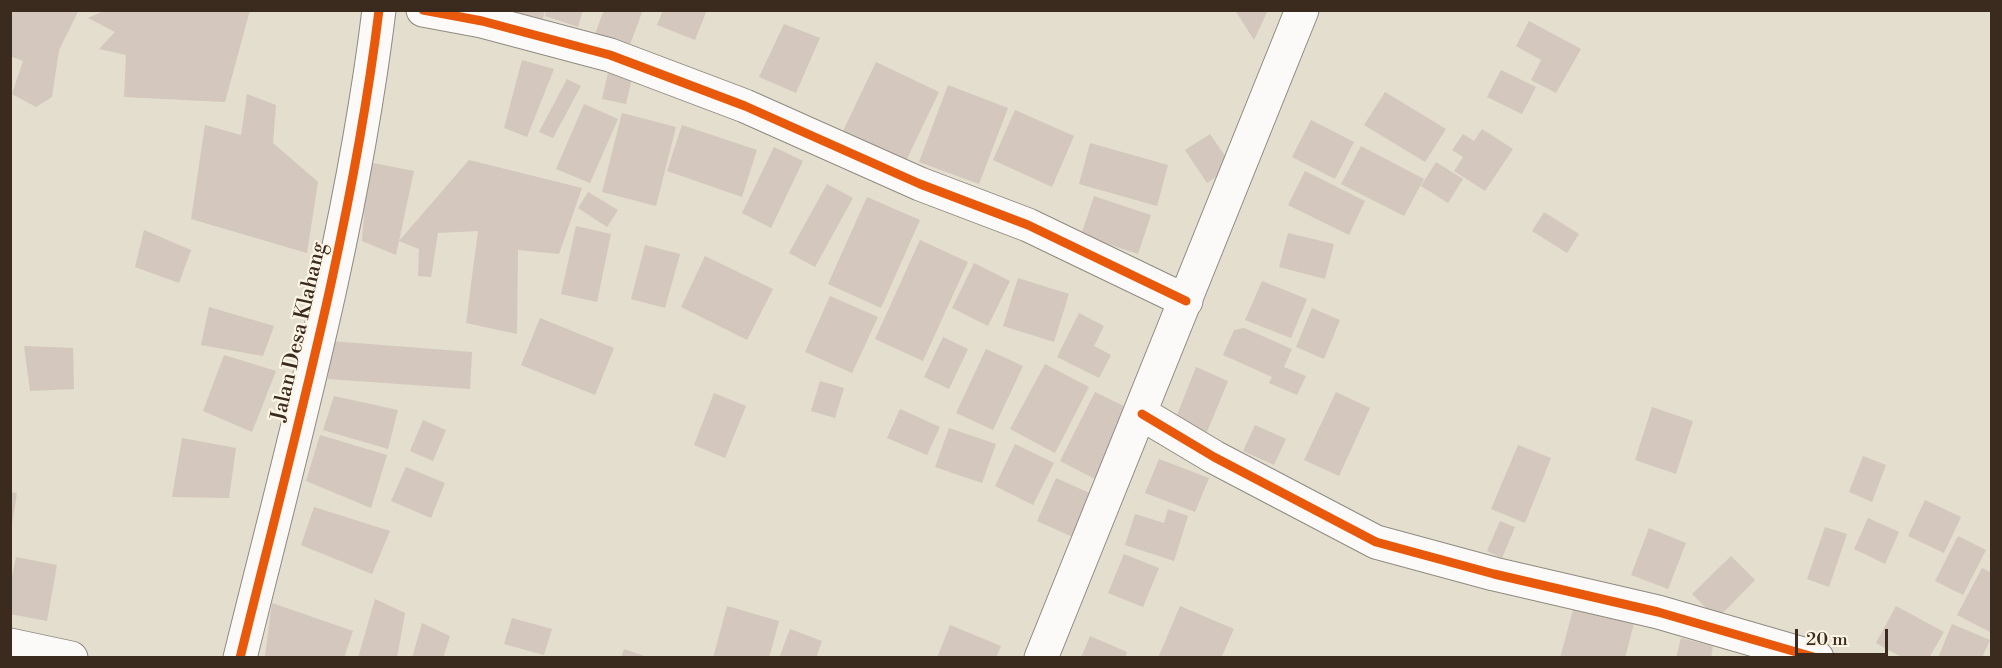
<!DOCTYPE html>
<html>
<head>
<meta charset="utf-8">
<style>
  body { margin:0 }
  #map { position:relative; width:2002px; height:668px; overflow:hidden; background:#e3decd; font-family:"Libre Bodoni",serif }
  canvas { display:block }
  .frame { position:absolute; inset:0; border:12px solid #3b2a1e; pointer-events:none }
  .scale { position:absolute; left:1795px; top:629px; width:93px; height:27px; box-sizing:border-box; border:3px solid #3b2a1e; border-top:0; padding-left:8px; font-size:18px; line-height:21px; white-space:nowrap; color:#3b2a1e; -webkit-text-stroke:4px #fcf5e5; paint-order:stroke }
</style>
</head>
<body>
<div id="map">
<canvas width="2002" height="668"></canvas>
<div class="frame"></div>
<div class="scale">20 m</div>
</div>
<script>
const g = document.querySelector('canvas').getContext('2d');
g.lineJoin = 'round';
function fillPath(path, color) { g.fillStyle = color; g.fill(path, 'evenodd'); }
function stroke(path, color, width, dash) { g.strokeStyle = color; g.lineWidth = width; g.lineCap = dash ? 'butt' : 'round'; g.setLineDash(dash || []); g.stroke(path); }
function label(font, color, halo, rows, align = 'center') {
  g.font = font + ' "Libre Bodoni",serif'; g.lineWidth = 4.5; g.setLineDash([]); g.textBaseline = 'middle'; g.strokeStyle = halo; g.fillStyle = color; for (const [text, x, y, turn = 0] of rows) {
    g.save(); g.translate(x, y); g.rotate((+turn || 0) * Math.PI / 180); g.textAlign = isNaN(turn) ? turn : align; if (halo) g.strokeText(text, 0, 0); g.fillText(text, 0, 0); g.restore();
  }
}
fillPath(new Path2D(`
  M10,10H79L59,50L52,97L36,107L12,94L23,61L10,56Z
  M106,10H250L225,102L124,97L126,55L99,49L115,32L88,18Z
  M478,10H545L540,29Z
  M546,10H583L578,27L545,16Z
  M604,10H643L629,47L595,34Z
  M663,10H707L695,40L657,25Z
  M1235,10H1268L1254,40Z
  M1529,21L1581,49L1556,93L1531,80L1541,60L1516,46Z
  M784,24L820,38L796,93L759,77Z
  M522,60L554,69L527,137L504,128Z
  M876,62L939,92L906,161L843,131Z
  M610,64L634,69L626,104L602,99Z
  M1501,70L1536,87L1522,114L1487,97Z
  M567,79L581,86L553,138L539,132Z
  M948,85L1008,108L979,184L919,162Z
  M1385,92L1446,129L1425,162L1364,125Z
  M247,94L276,105L273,143L318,182L307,253L191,219L205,125L241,135Z
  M584,104L618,119L590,183L556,169Z
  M1015,110L1074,136L1052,187L993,160Z
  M622,113L676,127L656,206L602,192Z
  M1311,120L1354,142L1335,179L1292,157Z
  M682,125L757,150L742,197L667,171Z
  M1482,129L1513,149L1485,191L1454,171L1463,157L1452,150L1463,134L1474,141Z
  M1210,134L1232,166L1207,183L1185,150Z
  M1090,143L1168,165L1157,206L1079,184Z
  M1361,146L1424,179L1404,216L1341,184Z
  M774,147L803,161L771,228L742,213Z
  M469,160L582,188L559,254L518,250L517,334L466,323L478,231L438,233L431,277L418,276L419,249L399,241L396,255L362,241L368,162L414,171L399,241Z
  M1436,162L1463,179L1448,203L1421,186Z
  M1305,171L1365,201L1349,235L1288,205Z
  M827,184L853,198L815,267L789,253Z
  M588,192L618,210L607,227L578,208Z
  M1094,196L1151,215L1138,254L1081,235Z
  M867,197L920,220L881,308L828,284Z
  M1544,212L1579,234L1567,253L1532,231Z
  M576,226L611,234L597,302L561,294Z
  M144,230L191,250L179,283L135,267Z
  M1288,233L1334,244L1325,279L1279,267Z
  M920,240L968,262L923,361L875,339Z
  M645,245L680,254L665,308L631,299Z
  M705,256L773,289L747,340L681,307Z
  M974,263L1010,281L988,326L952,308Z
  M1018,278L1069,294L1054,342L1003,326Z
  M1262,281L1307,299L1291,338L1245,320Z
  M830,296L878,317L852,373L805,352Z
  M209,307L274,326L263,356L201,345Z
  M1312,308L1340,320L1324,359L1296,347Z
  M1079,313L1104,326L1094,346L1111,355L1099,378L1057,357Z
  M540,318L614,348L595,395L521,365Z
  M1244,328L1292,349L1284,367L1306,376L1297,395L1269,383L1272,377L1223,355L1234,330Z
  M943,337L968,349L949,389L924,377Z
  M330,341L472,352L470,389L328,379Z
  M24,346L73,348L74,389L30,391Z
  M986,349L1023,366L993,430L956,413Z
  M224,355L276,371L252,432L203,411Z
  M1045,364L1089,387L1055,453L1010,429Z
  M1196,367L1228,381L1207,432L1175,420Z
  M820,381L844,388L835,418L811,411Z
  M1095,392L1134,411L1099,481L1060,461Z
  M1336,392L1370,408L1339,476L1304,460Z
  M714,393L746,406L725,458L694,445Z
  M334,396L398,410L388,449L323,430Z
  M1652,407L1693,421L1676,474L1635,460Z
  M900,409L940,427L927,455L887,438Z
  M423,420L446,430L433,461L410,451Z
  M1255,425L1286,439L1274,465L1243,451Z
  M949,428L996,444L982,483L935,467Z
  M320,435L387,455L371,508L306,481Z
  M182,438L236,448L229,498L172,497Z
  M1015,444L1054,463L1033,505L995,486Z
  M1518,445L1551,458L1525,523L1491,509Z
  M1863,456L1886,465L1872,502L1849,492Z
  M1159,459L1209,478L1195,512L1145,493Z
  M406,467L445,483L431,518L391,501Z
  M1056,478L1094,495L1075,538L1037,521Z
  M10,492L17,493L12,524H10Z
  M1925,500L1961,517L1944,553L1908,536Z
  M314,507L390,531L372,574L301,545Z
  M1168,509L1188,516L1174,561L1125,545L1135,514L1164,523Z
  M1868,518L1899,532L1885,564L1854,549Z
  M1500,521L1515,527L1502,558L1487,551Z
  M1825,527L1847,534L1829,587L1807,579Z
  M1649,528L1686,543L1668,589L1631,575Z
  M1958,536L1986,550L1963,595L1935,581Z
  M1124,554L1159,568L1143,607L1108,593Z
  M1731,556L1755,580L1717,619L1692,594Z
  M16,557L57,565L47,621L10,614V586Z
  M1982,568L1992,573V633L1957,615Z
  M375,599L405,613L397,658H358Z
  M272,603L353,631L344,658L265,656Z
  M727,606L779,621L769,658H713Z
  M1180,606L1234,629L1221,658H1158Z
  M1574,606L1634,623L1625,658H1560Z
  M1896,606L1944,632L1929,658H1903L1876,643Z
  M512,618L552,629L544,655L504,644Z
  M422,623L450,636L443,658H412Z
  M1952,624L1990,640L1982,658H1938Z
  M950,625L1001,646L996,658H937Z
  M790,629L822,641L816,658H779Z
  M1090,636L1127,652L1125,658H1081Z
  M1681,638L1713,646L1711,658H1676Z
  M624,649L647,657L646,658H621Z`), '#d4c7bd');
const minor = new Path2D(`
  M423,10L482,21L610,55L745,106L920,184L1028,225L1186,301
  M1142,414L1214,457L1376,542L1494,574L1658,612L1817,658
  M10,645L71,658
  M240,658C293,443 352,230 379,10
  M1041,658L1302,10`);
stroke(minor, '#908a80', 35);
stroke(minor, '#fbfaf8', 33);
stroke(new Path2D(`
  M423,10L482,21L610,55L745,106L920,184L1028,225L1186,301
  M1142,414L1214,457L1376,542L1494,574L1658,612L1817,658
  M240,658C293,443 352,230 379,10`), '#e8590c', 9);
label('21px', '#3b2a1e', '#fcf5e5', [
  ["Jalan Desa Klahang",300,332,-77]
]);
</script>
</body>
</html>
